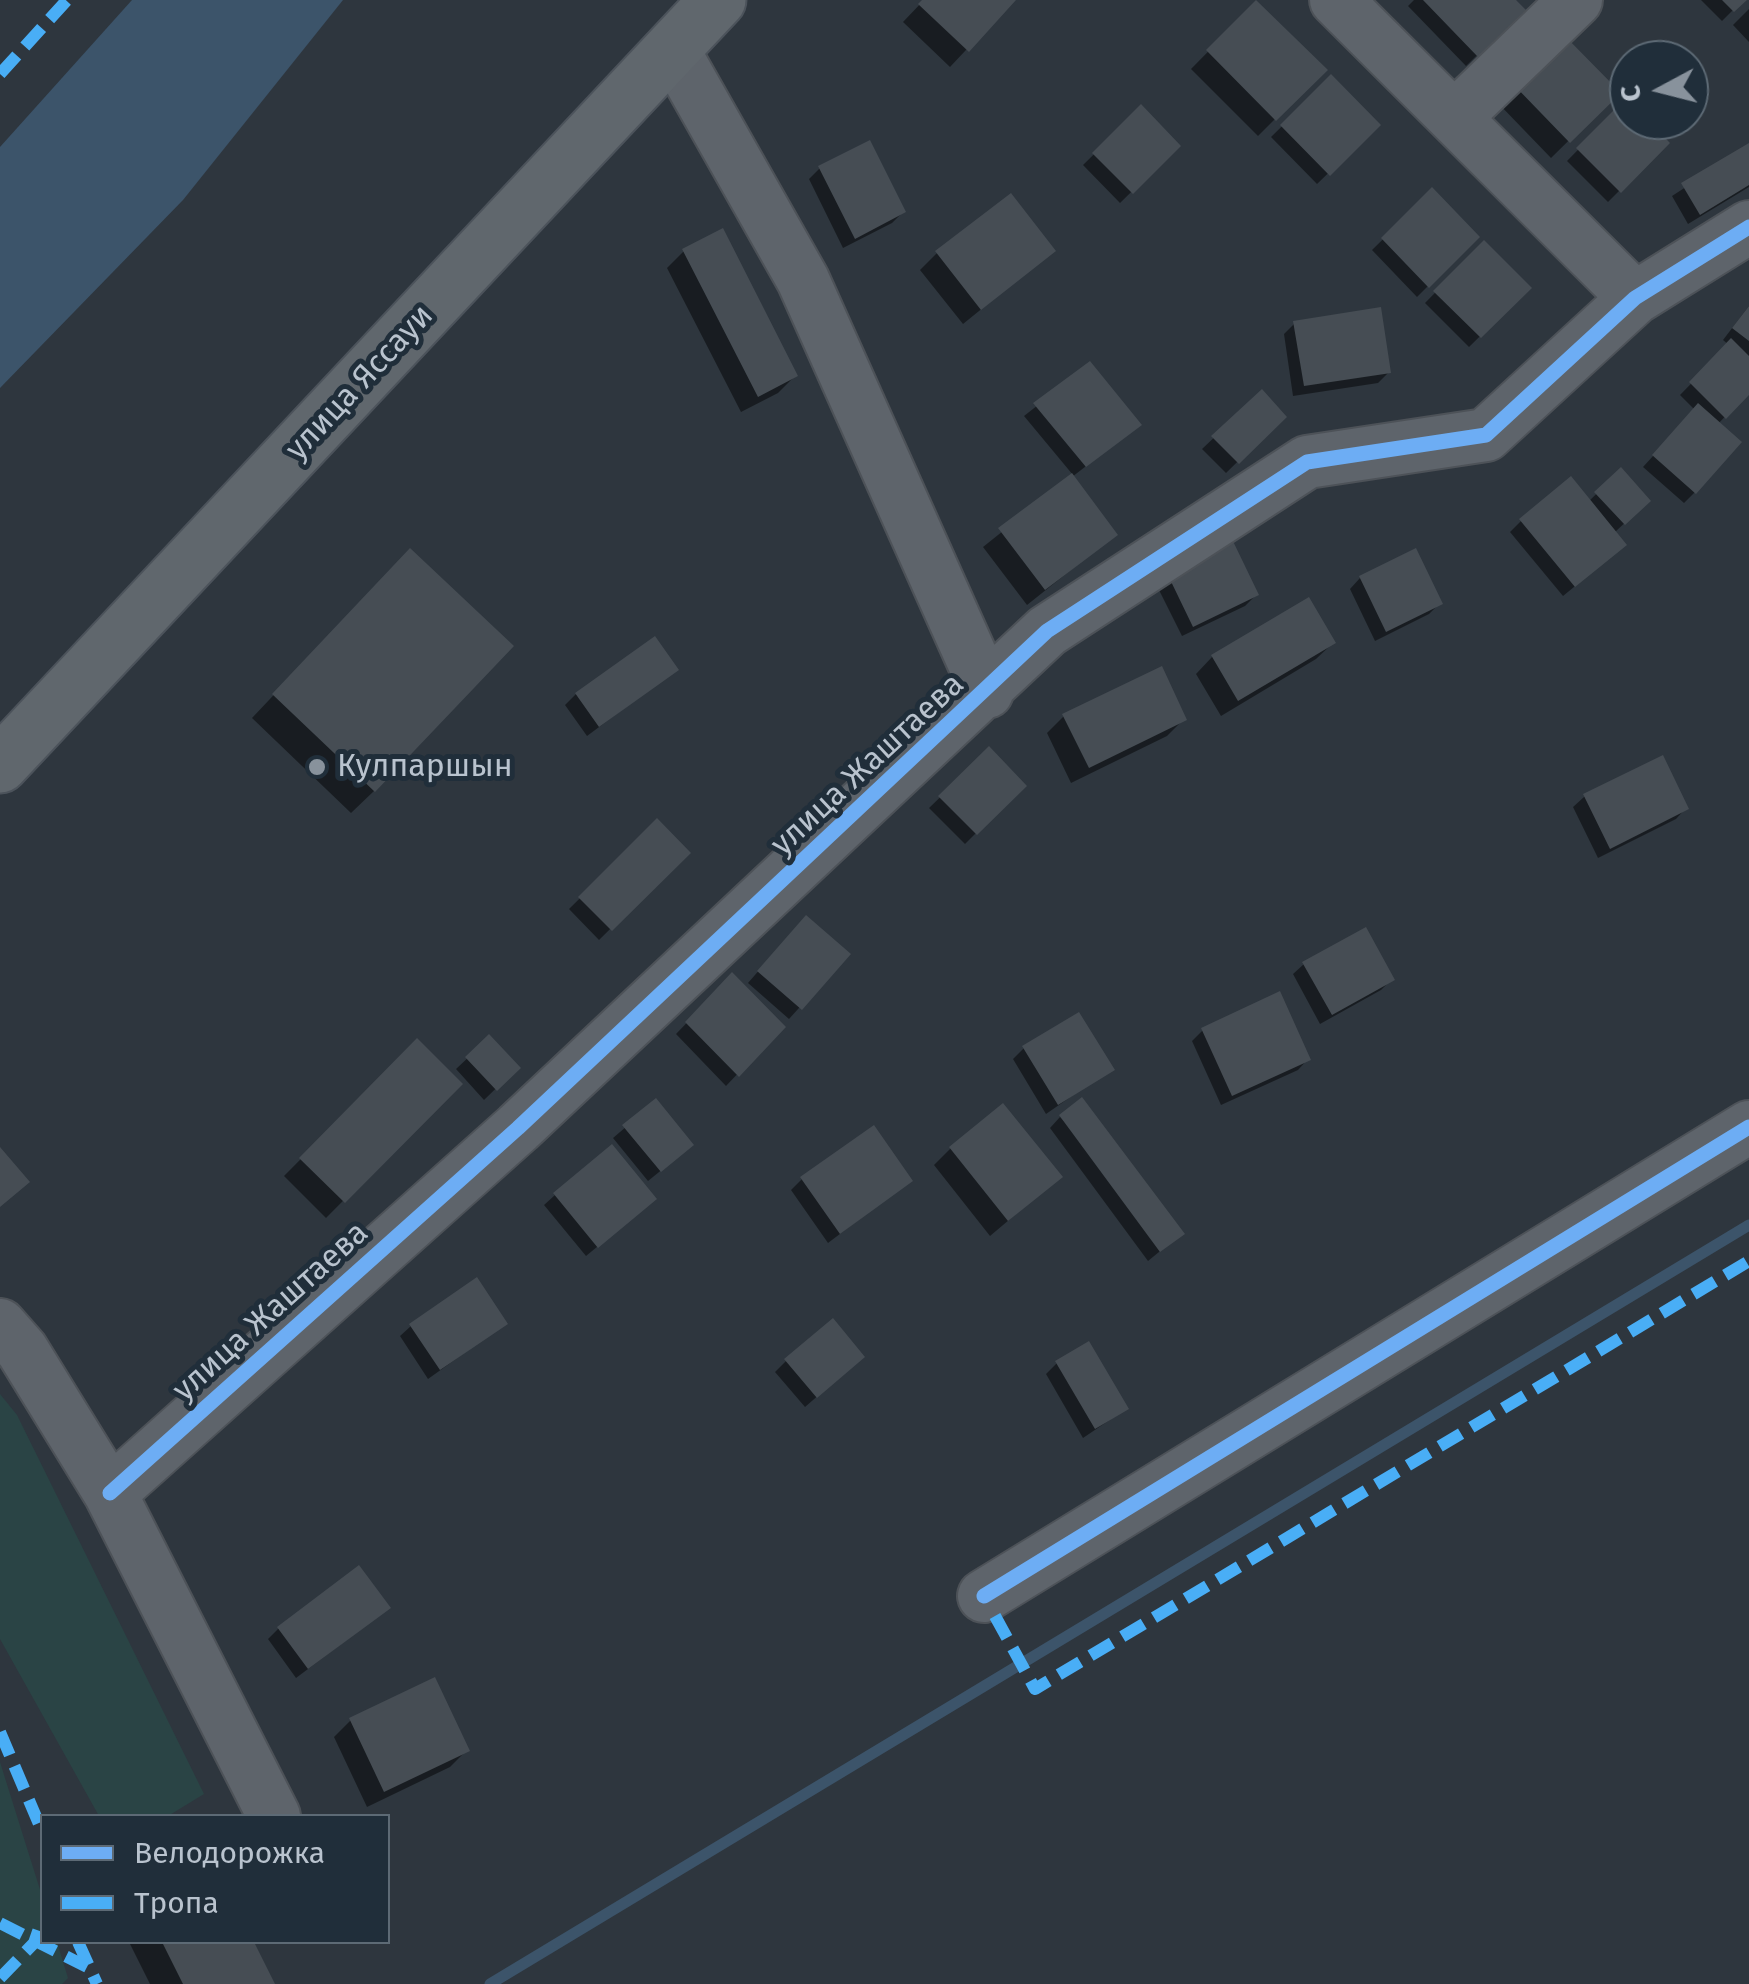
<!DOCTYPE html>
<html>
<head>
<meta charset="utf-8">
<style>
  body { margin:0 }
  #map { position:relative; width:1749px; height:1984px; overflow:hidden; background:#2e363e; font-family:"Fira Sans",sans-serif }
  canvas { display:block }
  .legend { position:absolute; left:40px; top:1814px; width:350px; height:130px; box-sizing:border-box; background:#202e3a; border:2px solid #5d6a75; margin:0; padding:12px 18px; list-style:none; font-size:30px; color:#b9c3ce }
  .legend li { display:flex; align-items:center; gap:20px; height:50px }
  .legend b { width:50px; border:2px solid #5d6a75 }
  .north { position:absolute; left:1609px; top:40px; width:100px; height:100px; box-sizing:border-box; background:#202e3a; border:2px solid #5d6a75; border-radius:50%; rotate:263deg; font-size:28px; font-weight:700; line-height:40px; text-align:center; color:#b9c3ce }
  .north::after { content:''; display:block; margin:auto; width:35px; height:45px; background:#88929c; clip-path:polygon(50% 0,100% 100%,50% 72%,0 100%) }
</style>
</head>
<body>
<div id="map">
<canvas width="1749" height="1984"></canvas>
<ul class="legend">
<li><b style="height:12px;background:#6dadf4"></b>Велодорожка</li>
<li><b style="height:12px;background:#49aef6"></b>Тропа</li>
</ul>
<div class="north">С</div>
</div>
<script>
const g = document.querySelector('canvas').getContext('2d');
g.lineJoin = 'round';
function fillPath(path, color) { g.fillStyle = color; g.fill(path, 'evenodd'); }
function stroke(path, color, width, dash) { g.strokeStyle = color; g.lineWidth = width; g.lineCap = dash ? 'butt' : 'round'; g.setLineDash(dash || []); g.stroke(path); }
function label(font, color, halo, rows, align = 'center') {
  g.font = font + ' "Fira Sans",sans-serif'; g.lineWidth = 10; g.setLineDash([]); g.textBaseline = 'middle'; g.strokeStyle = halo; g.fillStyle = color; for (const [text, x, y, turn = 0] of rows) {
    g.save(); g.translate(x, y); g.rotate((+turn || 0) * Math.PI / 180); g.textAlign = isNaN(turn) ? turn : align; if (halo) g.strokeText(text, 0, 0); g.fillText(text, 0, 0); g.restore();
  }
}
fillPath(new Path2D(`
  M0,1394L17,1415L204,1794L168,1816H99L0,1639Z
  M0,1762L42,1896V1942H57L68,1978L62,1984H0Z`), '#2a4445');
fillPath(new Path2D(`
  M132,0H343L183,200L0,388V147Z`), '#3c546a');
fillPath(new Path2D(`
  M924,0H1013L950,67L903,22Z
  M1414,0H1513L1523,10L1466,66L1408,6Z
  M1701,0H1743L1722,21Z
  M1257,2L1324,70L1258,136L1191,69Z
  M1749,9V42L1733,25Z
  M1562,36L1617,93L1551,158L1496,101Z
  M1331,78L1378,125L1317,184L1271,137Z
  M1626,101L1629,120H1644L1667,143L1608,202L1567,161Z
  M1141,108L1178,146L1120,203L1083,165Z
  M1749,146V187L1688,224L1672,196Z
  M820,168L903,212L892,223L843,248L809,179Z
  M1432,191L1477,237L1417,297L1372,250Z
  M1484,243L1529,288L1469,347L1425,303Z
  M684,251L795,376L778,393L741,412L667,268Z
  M1053,251L963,324L920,270L937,253Z
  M1749,306V391L1718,424L1695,492L1684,503L1643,467L1695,410L1680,395L1729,345L1723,340Z
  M1294,324L1389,372L1378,383L1293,396L1284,334Z
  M1089,365L1139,425L1072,477L1115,535L1027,605L983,547L1073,475L1024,416Z
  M1262,392L1283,417L1226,473L1202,449Z
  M1620,471L1648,501L1614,533L1613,555L1563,596L1510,532L1521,521L1588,502Z
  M1165,569L1256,595L1245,606L1182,636L1154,580Z
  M388,574L374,791L351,813L252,718Z
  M1360,578L1440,603L1429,614L1375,641L1350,589Z
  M1333,643L1316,659L1221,716L1196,674L1212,657Z
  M676,670L587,736L565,705L576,694Z
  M1064,716L1184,719L1167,736L1071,783L1047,733Z
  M989,750L1023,786L965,844L929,808Z
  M1661,758L1686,808L1676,819L1598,858L1573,807L1584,797Z
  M657,822L687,853L599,940L569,909Z
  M795,929L847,955L789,1019L748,983Z
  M1304,964L1392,979L1381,990L1320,1024L1293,974Z
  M732,976L782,1027L726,1086L676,1034Z
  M1203,1030L1308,1059L1298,1070L1221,1105L1192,1041Z
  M489,1038L517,1068L484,1100L456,1069Z
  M417,1042L459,1084L326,1218L284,1176Z
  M1024,1048L1111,1069L1046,1114L1013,1059Z
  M655,1102L680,1155L648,1181L613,1138Z
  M1060,1117L1181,1234L1148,1261L1050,1128Z
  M951,1148L1060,1177L990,1236L934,1165Z
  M802,1179L910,1181L828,1243L791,1190Z
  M555,1195L643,1209L586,1256L544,1205Z
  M505,1324L428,1379L400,1336L411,1326Z
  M786,1361L851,1367L805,1407L775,1372Z
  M1057,1363L1126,1409L1083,1438L1046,1374Z
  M376,1618L296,1678L268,1639L278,1629Z
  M351,1720L467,1750L450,1767L367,1807L334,1737Z
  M129,1942H252L273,1984H150Z`), '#0007');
stroke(new Path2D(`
  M490,1984L1749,1225`), '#3c546a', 11);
fillPath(new Path2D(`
  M922,0H1016L969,52L918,4Z
  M1256,0L1328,70L1276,121L1206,50Z
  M1423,0H1516L1526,10L1478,57Z
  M1722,0H1747L1734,12Z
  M1562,33L1621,93L1570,143L1511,82Z
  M1331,74L1381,125L1330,176L1280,125Z
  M1626,98L1629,120H1648L1670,143L1621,193L1576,148Z
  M1141,104L1181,146L1133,194L1092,153Z
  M870,140L906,212L855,239L818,166Z
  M1749,143V185L1700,215L1681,183Z
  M1432,187L1480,237L1429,288L1381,238Z
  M1011,193L1056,251L981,310L935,251Z
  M723,228L798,376L758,397L682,249Z
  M1484,240L1532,288L1481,338L1433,291Z
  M1749,306V341L1732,328Z
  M1381,307L1391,373L1304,386L1293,321Z
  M1731,338L1749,356V395L1726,419L1689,382Z
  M1090,361L1142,425L1086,467L1033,403Z
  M1262,389L1287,417L1239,464L1211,436Z
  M1698,403L1742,442L1696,494L1652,455Z
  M1621,467L1651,501L1625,525L1594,492Z
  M1072,473L1118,535L1045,590L998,528Z
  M1571,476L1627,545L1575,587L1519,519Z
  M1230,535L1259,595L1193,627L1164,567Z
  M410,548L514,646L375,792L272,694Z
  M1416,548L1443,604L1386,632L1359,576Z
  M1309,597L1336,643L1238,701L1211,655Z
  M655,636L679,670L599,727L575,693Z
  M1162,666L1187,720L1089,768L1062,714Z
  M989,746L1027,786L977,835L938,796Z
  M1663,755L1689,809L1610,849L1583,794Z
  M657,818L691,853L612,931L578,897Z
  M806,915L851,954L802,1010L757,971Z
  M1366,927L1395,980L1332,1015L1302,962Z
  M732,972L786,1027L739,1077L685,1022Z
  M1280,991L1311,1060L1232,1096L1201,1028Z
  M1079,1012L1115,1070L1058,1105L1022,1046Z
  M489,1034L521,1068L497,1091L465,1057Z
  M417,1038L463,1084L345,1203L299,1158Z
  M1082,1097L1185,1234L1160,1252L1059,1115Z
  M656,1098L694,1145L661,1172L622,1125Z
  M1003,1103L1063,1177L1008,1221L949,1147Z
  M874,1125L913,1181L840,1234L800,1177Z
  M612,1144L657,1199L598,1248L553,1193Z
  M0,1147L30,1182L0,1207Z
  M477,1277L508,1324L440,1370L409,1324Z
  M833,1318L865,1357L817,1398L784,1359Z
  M1089,1341L1129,1409L1095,1429L1055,1361Z
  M359,1565L391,1608L308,1669L277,1627Z
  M435,1677L470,1751L384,1792L349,1718Z
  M162,1942H254L275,1984H183Z`), '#464d54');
const minor = new Path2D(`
  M1336,0L1635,298
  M673,50L803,280L987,692
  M1455,117L1576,0
  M0,1325L22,1350L110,1493L274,1816
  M110,1493L518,1128L1047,631L1307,462L1486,435L1635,298L1749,227
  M984,1596L1749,1127`);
const major = new Path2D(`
  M0,765L718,0`);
stroke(minor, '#4d5258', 56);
stroke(major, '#4c535b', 59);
stroke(minor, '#5e646b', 52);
stroke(major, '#60676d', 55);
stroke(new Path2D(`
  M0,74L67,0
  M995,1616L1035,1689L1749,1261
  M0,1732L42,1831
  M0,1923L87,1967
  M78,1942L97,1984
  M0,1978L34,1943L42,1920`), '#49aef6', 12, [25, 12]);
stroke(new Path2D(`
  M110,1493L518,1128L1047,631L1307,462L1486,435L1635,298L1749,227
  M984,1596L1749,1127`), '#6dadf4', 15);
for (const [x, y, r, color] of [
  [317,767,10,"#88929c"]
]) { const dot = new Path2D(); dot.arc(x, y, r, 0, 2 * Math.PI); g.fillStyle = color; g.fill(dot); stroke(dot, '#202e3a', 4); }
label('32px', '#b9c3ce', '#202e3a', [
  ["улица Яссауи",360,383,-47],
  ["улица Жаштаева",868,765,-43],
  ["улица Жаштаева",271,1312,-42]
]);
label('32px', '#b9c3ce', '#202e3a', [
  ["Кулпаршын",337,767]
], 'left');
</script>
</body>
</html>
